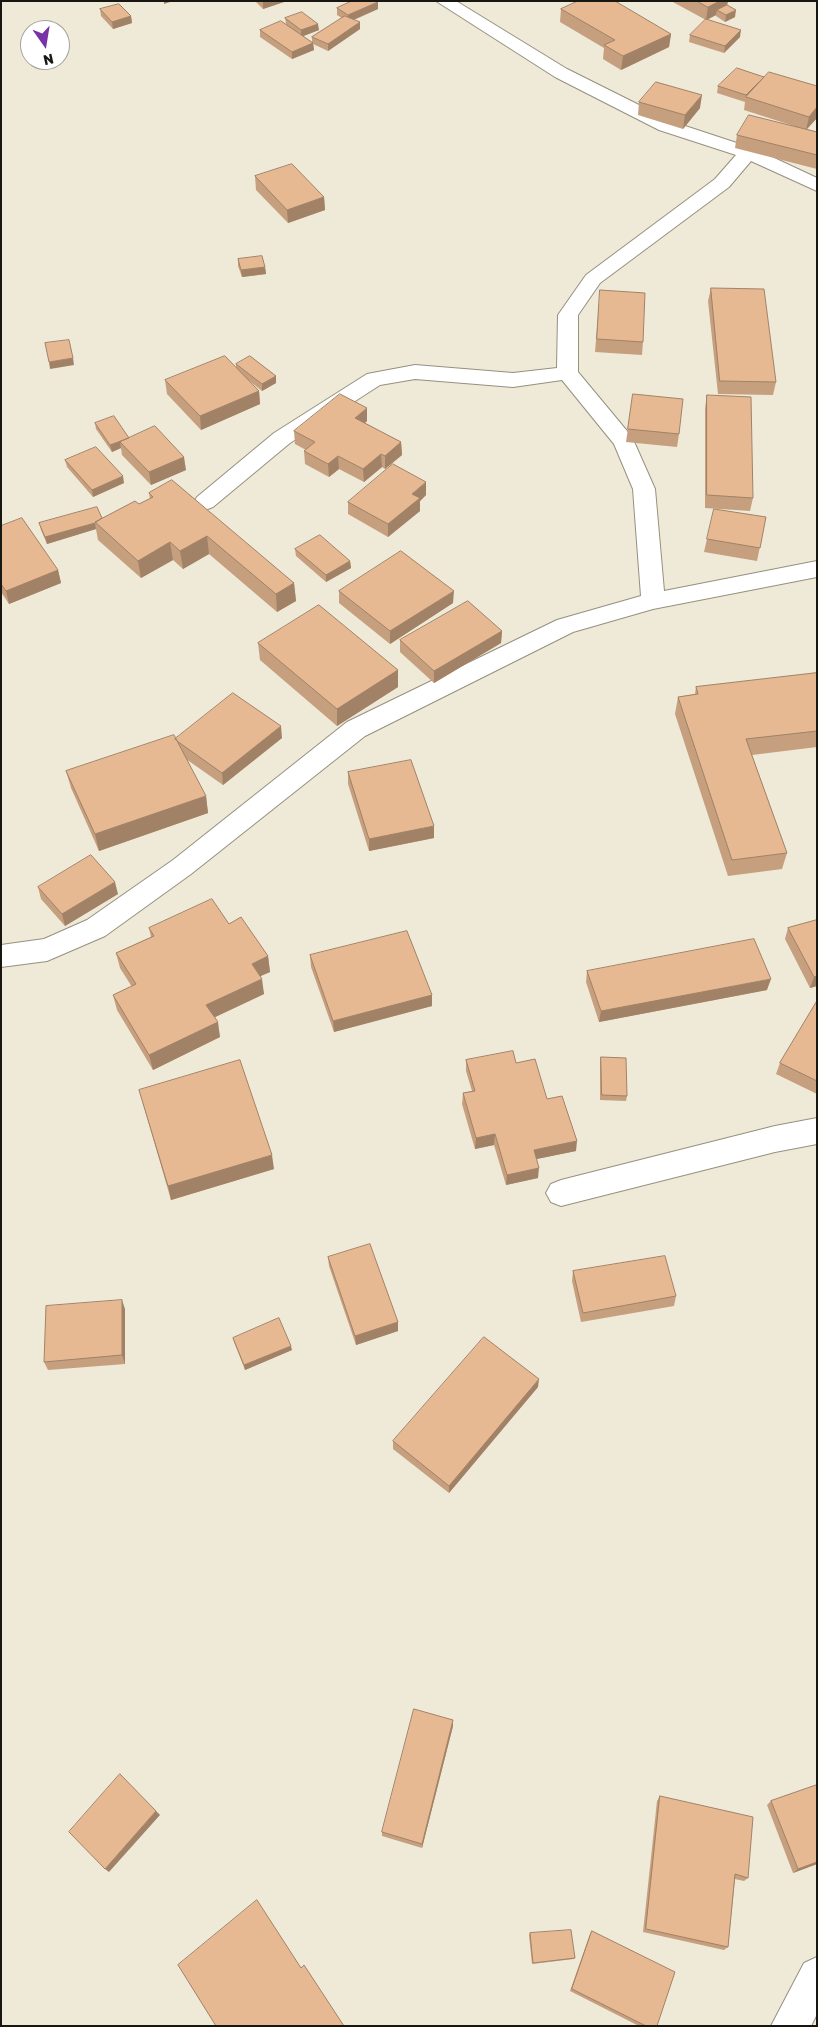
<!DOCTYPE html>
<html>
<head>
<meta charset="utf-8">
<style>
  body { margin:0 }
  #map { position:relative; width:818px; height:2027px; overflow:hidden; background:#efe9d7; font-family:Rubik,sans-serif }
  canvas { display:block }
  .frame { position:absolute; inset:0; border:2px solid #181610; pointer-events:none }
  .north { position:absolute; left:20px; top:20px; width:50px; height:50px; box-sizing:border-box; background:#fff; border:1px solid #a3a29f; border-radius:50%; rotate:167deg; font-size:14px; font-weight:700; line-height:20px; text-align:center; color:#181610 }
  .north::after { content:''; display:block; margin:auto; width:18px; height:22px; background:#7933a6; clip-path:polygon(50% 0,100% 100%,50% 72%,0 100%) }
</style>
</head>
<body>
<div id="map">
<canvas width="818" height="2027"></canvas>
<div class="frame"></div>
<div class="north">N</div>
</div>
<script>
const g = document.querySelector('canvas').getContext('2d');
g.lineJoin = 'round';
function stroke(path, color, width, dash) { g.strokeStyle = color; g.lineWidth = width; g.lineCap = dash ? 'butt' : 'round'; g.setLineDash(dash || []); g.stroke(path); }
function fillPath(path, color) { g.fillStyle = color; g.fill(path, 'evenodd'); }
const street = new Path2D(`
  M436,1H456L567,69L673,122L755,149L817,178V191L751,161L729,187L600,283L578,315V372L632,437L655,489L664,591L817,561V577L653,609L573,632L365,736L191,874L105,936L47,961L1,967V945L44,939L87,920L173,860L347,722L557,620L641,596L633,489L614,444L562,380L513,387L415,379L380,385L290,443L213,507L205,510L197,507L194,502L197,497L274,433L367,374L415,365L513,373L557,368L558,315L586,275L715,179L736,155L659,130L555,77Z
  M817,1118V1144L775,1152L561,1206L551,1202L546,1193L551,1184L561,1180L775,1126Z
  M817,1957V2014L811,2026H771L804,1963Z`);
stroke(street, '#96907f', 2);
fillPath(street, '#fff');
fillPath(new Path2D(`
  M255,1H287L263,9Z
  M671,1H728L727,5L735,17L725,22L716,16V15L707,20L740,37L724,53L689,42L690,35L706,20Z
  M378,2V9L354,20L360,29L328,51L313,44L314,50L292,59L260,37V30L286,24L285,18L319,30L303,36L312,42V37L342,18L337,15V8Z
  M100,9L131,16L132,23L113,29L101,16Z
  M561,9L671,34L669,47L621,70L603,59L604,48L560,22Z
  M764,77L817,86V118L807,129L817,132V169L735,148L737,135L794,126L744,110L745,102L717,93L718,86Z
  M639,102L700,108L683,129L638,115Z
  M255,176L324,197L325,210L288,223L256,190Z
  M238,259L265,267L266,274L242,277L238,266Z
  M711,288L776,382L773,395L718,394L708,301Z
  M599,304L643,342L642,355L595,352Z
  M236,364L276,376V383L262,391L247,379L259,391L260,404L201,430L167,394L165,380L236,367Z
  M633,394L679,434L677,447L626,442Z
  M707,395L753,498L750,511L705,508V408Z
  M367,421L365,423L401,442L402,455L385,469L382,467L364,482L339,469L329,477L305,464L304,451L306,450L295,444L294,431Z
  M95,423L129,438L186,470L151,485L122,455L121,448L112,452L96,429Z
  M65,460L124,483L93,497L67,467Z
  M149,493L294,583L296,601L277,612L209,554L183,569L173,560L141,578L98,540L96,529L47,544L41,530L39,523L102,518L139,504L150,499Z
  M426,495L420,501V511L388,537L348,514V502Z
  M766,517L757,561L704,552L707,539Z
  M1,526L58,570L61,583L9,604L1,592Z
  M295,549L350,561L351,568L326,582L296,556Z
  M339,591L453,603L390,644L339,603Z
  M502,631L501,643L434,683L400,652V640Z
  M258,643L398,670V687L337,726L260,660Z
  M817,673V747L752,755L787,853L782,869L728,876L675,714L678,697L695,694L696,687Z
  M282,738L223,785L186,759L206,796L208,813L99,851L71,788L66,771L175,739Z
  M348,772L434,838L369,851L348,784Z
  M38,887L118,894L65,926L41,899Z
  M817,920V986L810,988L785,939L788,928Z
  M229,924L268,956L270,972L260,976L264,994L215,1017L220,1037L153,1070L117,1010L113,995L132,987L120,968L116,953L151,937L149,928Z
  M310,955L432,995V1006L334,1032L311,967Z
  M587,971L767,990L599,1022L586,982Z
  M817,1001V1094L776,1074L780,1063Z
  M601,1057L627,1096L626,1101L600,1100V1062Z
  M466,1060L516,1063L547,1099L576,1151L536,1159L538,1178L506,1185L494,1145L475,1149L462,1104L463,1093L472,1091L466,1071Z
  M139,1090L274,1169L171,1200Z
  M328,1257L398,1331L356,1345L329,1266Z
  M573,1271L676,1296L674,1306L581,1322L572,1281Z
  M125,1309V1364L48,1370L44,1362Z
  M233,1338L292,1350L245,1370L234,1342Z
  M538,1387L449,1493L393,1449V1441Z
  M453,1726L422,1848L382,1836V1832Z
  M817,1785V1864L793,1873L767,1805L771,1801Z
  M660,1796L748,1878L744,1881L735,1879L728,1947L724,1950L643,1932L657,1801Z
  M592,1931L657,2026H639L570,1991L590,1934Z
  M530,1933L575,1958L574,1959L532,1964L529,1935Z`), '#c69f7e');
fillPath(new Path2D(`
  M164,1H173L164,4Z
  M265,1H287L263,9V2Z
  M720,1H728L726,10H717L716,15L706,20L708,7Z
  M378,2V9L348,22V15Z
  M736,10L735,17L725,22L726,15Z
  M131,16L132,23L113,29L112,22Z
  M360,22V29L328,51V44Z
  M318,24L319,30L301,37V30Z
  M741,30L740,37L724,53L725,46Z
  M671,34L669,47L621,70L623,56Z
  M313,43L314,50L292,59V52Z
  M702,95L700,108L683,129L685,115Z
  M817,107V118L806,130L809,117Z
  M324,197L325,210L288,223L287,210Z
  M265,267L266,274L242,277L241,270Z
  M73,358L74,365L50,369L49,362Z
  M276,376V383L262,391V384Z
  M259,391L260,404L201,430L200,416Z
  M367,408V421L355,431V418Z
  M129,438L120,442L121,448L112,452L110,445Z
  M401,442L402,455L385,469V456Z
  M381,454L382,467L364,482L363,469Z
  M338,456L339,469L329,477L328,464Z
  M184,457L186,470L151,485L149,472Z
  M123,476L124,483L93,497L92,490Z
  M426,482V495L420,501V511L388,537V524L412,494Z
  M95,523L96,529L47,544L45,537Z
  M207,536L209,554L183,569L180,551Z
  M170,542L173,560L141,578L138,561Z
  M350,561L351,568L326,582V575Z
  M58,570L61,583L9,604L6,591Z
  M294,583L296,601L277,612L276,594Z
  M454,591L453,603L390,644V631Z
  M502,631L501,643L434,683V671Z
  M398,670V687L337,726V709Z
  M281,726L282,738L223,785L222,773Z
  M206,796L208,813L99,851L95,834Z
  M434,826V838L369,851V839Z
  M115,882L118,894L65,926L62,914Z
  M268,956L270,972L254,979L252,964Z
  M817,976V986L810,988L814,977Z
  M262,979L264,994L209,1020L206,1005Z
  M771,979L767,990L599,1022L601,1011Z
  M432,995V1006L334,1032L333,1021Z
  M218,1022L220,1037L153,1070L149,1055Z
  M495,1134L494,1145L475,1149L476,1138Z
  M577,1141L576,1151L532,1160L534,1150Z
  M272,1155L274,1169L171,1200L168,1186Z
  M539,1168L538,1178L506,1185L507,1175Z
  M122,1300L125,1309V1364L122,1355Z
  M398,1322V1331L356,1345L355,1336Z
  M291,1346L292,1350L245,1370L244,1365Z
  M539,1379L538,1387L449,1493V1486Z
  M453,1720V1726L422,1848V1844Z
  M156,1811L160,1815L109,1872L105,1869Z
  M817,1862V1864L793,1873L798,1869Z`), '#a18267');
const building = new Path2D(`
  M352,1H377L378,2L348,15L337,8Z
  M578,1H615L671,34L623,56L604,45L615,40L561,9Z
  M697,1H720L708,7Z
  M119,4L131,16L112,22L100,9Z
  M727,5L736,10L726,15L717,10Z
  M302,12L318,24L301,30L285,18Z
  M345,16L360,22L328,44L312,37Z
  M706,19L741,30L725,46L690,35Z
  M281,21L313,43L292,52L260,30Z
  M737,68L764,77L746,95L718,86Z
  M769,72L817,86V107L809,117L746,97Z
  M656,82L702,95L685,115L639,102Z
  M749,115L817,132V155L737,135Z
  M292,164L324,197L287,210L255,176Z
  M262,256L265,267L241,270L238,259Z
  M711,288L764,289L776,382L720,381Z
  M600,290L645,293L643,342L597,339Z
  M69,340L73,358L49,362L45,343Z
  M225,356L259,391L200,416L165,380Z
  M250,356L276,376L262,384L236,364Z
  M340,394L367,408L355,418L401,442L385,456L381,454L363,469L338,456L328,464L304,451L315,442L294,431Z
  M633,394L683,399L679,434L628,429Z
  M707,395L751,397L753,498L707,495Z
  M114,416L129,438L110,445L95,423Z
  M155,426L184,457L149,472L120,442Z
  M96,447L123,476L92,490L65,460Z
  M393,464L426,482L412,494L420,498L388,524L348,502Z
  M172,480L294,583L276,594L207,536L180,551L170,542L138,561L95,522L135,501L139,504L153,497L149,493Z
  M97,507L102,518L95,523L45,537L39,523Z
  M714,509L766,517L760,548L707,539Z
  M22,518L58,570L6,591L1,584V526Z
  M320,535L350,561L326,575L295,549Z
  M401,551L454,591L390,631L339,591Z
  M468,601L502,631L434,671L400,640Z
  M319,605L398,670L337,709L258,643Z
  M817,673V731L746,739L787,853L732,860L678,697L698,694L696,687Z
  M233,693L281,726L222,773L177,741L175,739Z
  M174,735L206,796L95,834L66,771Z
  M411,760L434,826L369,839L348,772Z
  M91,855L115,882L62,914L38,887Z
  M212,899L229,924L241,917L268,956L252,964L262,979L206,1005L218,1022L149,1055L113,995L136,984L116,953L154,936L149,928Z
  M817,920V976L814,977L788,928Z
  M407,931L432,995L333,1021L310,955Z
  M754,939L771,979L601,1011L587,971Z
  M817,1001V1081L780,1063Z
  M513,1051L516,1063L535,1059L547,1099L562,1096L577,1141L534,1150L539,1168L507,1175L495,1134L476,1138L463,1093L475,1091L466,1060Z
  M601,1057L626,1058L627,1096L602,1095Z
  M240,1060L272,1155L168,1186L139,1090Z
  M370,1244L398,1322L355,1336L328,1257Z
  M665,1256L676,1296L583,1313L573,1271Z
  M122,1300V1355L44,1362L46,1306Z
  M279,1318L291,1346L244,1365L233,1338Z
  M484,1337L539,1379L449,1486L393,1441Z
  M414,1709L453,1720L422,1844L382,1832Z
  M120,1774L156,1811L105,1869L69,1832Z
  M817,1785V1862L798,1869L771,1801Z
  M660,1796L753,1817L748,1878L735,1874L728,1947L646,1929Z
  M257,1900L301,1968L304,1965L344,2026H216L178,1965Z
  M571,1930L575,1958L533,1963L530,1933Z
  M592,1931L675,1972L657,2026H646L572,1989Z`);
fillPath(building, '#e6b993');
stroke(building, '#a18267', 1);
</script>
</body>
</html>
